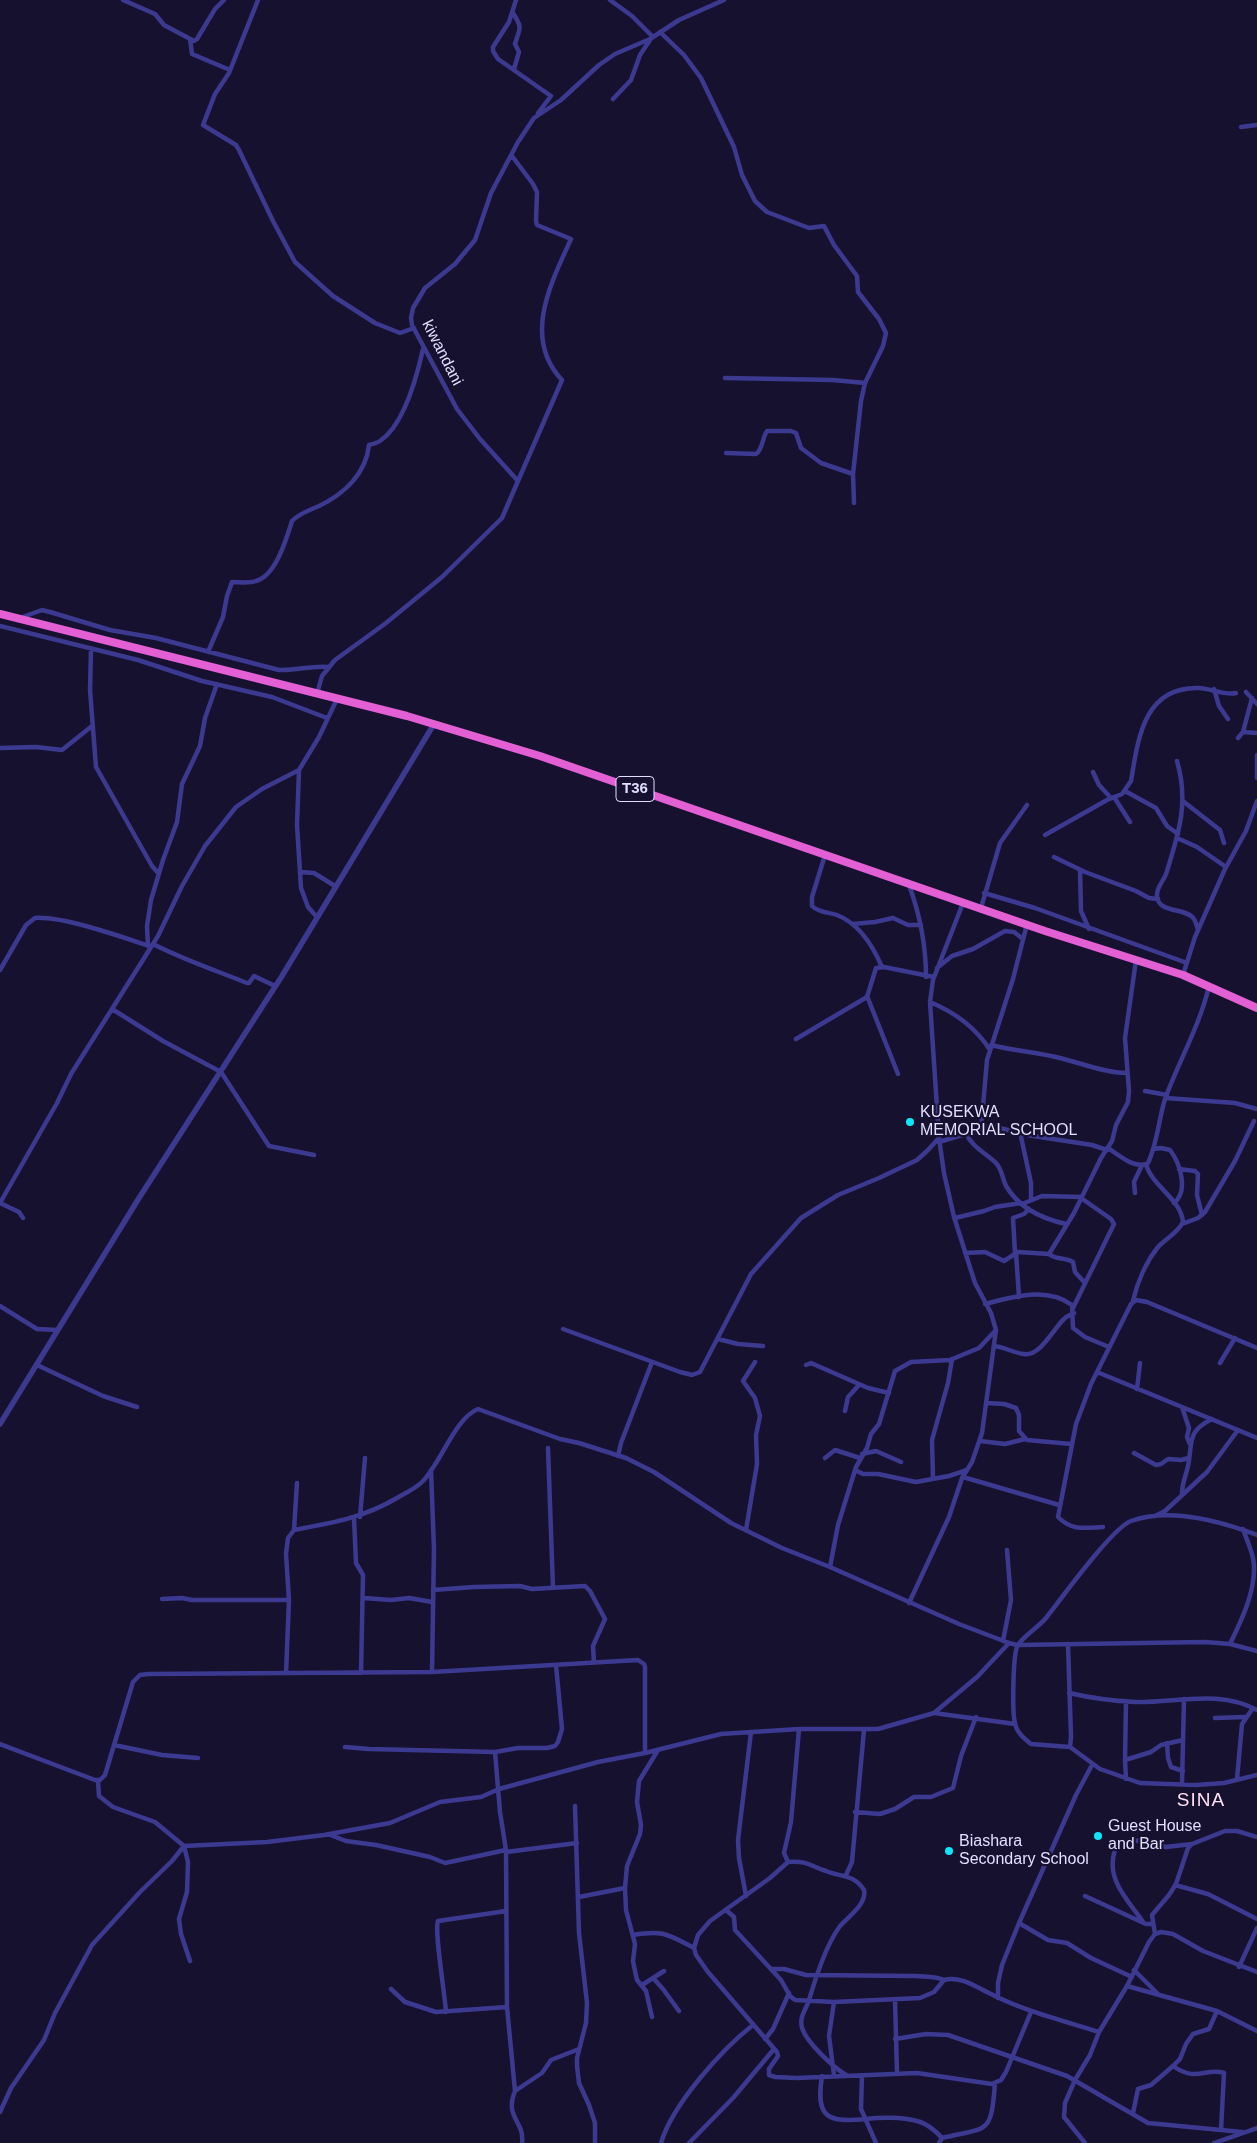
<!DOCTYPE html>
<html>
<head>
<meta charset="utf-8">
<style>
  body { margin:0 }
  canvas { display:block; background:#16112e }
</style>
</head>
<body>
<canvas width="1257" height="2143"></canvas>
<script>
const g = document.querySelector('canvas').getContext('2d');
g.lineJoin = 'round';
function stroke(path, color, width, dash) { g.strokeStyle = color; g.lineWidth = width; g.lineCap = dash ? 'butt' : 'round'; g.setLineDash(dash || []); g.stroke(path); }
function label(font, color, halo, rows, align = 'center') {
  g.font = font + ' Helvetica,sans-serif'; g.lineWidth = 4.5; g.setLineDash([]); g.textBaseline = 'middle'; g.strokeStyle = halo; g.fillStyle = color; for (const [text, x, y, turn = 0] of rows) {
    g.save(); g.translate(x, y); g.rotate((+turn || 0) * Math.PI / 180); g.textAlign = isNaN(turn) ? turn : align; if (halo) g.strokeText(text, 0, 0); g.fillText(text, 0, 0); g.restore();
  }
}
stroke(new Path2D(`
  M123,0L155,14L164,25L194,41L197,39L215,9L224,0
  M258,0L229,73L215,94L203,125L236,145L239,150L273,221L295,262L333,296L375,323L400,333L414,328
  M516,0L509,22L493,47V51L498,59L551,96L538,113
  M610,0L632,16L653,37
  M513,13C523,29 520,27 515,44L519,52L514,69
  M660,32L684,55L701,78L734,147L742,175L755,201L767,212L809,228L824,226L834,245L857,276L858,292L879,319L886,333L883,346L865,383L861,401L853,474L854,503
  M190,39L192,54L230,70
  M613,99L631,80L640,55L650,40
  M1241,127L1257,125
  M512,156L533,184L537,192L536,221L537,225L571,239C551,283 522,338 562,380L518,481
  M725,378L833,380L865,383
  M726,453L756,454C763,449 762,438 767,431H791L796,433L801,448L821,463L853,474
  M20,618L42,610L50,612L110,630L156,638L279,670C296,671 312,665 329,667
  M0,626L138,660L202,681L272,697L327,718
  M91,649L90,690L96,767L152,866L159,874
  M208,652L223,617L227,596L232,582C240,582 248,584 256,581C276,575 286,540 292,521C298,514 310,510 319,506C344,494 366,474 369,445C373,444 377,443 380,441C404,425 417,376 423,349
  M1214,689L1219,706L1228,719
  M1246,692L1257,704
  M317,694L322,676L335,660L386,623L442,577L502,518L518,481L480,439L457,409L412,325L411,318L413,308L425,288L455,264L475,240L491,193L518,142L534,118L561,100L599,65L615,54L650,39L679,20L724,0
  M1243,732L1252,698
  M1238,738L1243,732L1257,733
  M0,748L36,747L62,750L92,726
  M1257,755V778
  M1177,761C1189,802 1179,832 1167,871C1165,880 1156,887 1157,896C1158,914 1186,907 1194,919C1196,922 1197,927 1198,930
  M299,770L297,825L301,888L308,907L316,916
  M1093,772L1099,785L1111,798
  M1125,791L1156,808L1167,826L1178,834
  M1114,797L1130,822
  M1184,802L1220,830L1224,843
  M1045,835L1107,800L1122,794L1131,781C1138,740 1143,687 1198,688C1211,688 1224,696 1236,693
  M1177,838L1197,847L1226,867
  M825,855L812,897V906C819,913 829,912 837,915C860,924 873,946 882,967
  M1054,857L1085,872L1136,891L1149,898L1158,899
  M1080,870L1081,911L1089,929
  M300,872L314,873L335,886
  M909,885C920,915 926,945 926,977
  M984,893L1035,908L1187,963
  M981,908L1000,843L1027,805
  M853,924L875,922L893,918L908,925H921
  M153,944C184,960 215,970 247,983H249L254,976L275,986
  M148,946L147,926L151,900L163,860L177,822L182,784L200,746L205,718L217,684
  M937,968L952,956L973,949L1005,931L1014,932L1023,939
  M0,970L26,925L35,918C63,916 122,937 149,946
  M1183,975L1195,937L1225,869L1246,831L1257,801
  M867,996L898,1074
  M930,1002C954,1012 976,1028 990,1050
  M112,1009L163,1041L221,1072L269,1146L314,1155
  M796,1039L867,997L876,968L884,967L934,977
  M991,1045C1014,1051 1037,1052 1060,1058C1081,1063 1105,1073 1127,1073
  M1145,1091L1167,1095
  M1166,1098L1235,1103L1257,1109
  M981,1129L987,1060L1013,979L1027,924
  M1020,1132L1031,1183V1199
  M966,1133C972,1147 984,1152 995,1162C1002,1168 1002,1178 1006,1186C1019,1208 1043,1219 1066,1224
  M939,1142L992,1126L1027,1135L1092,1145L1107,1150
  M1108,1148C1119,1155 1135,1170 1148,1163C1157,1145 1159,1118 1165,1099C1179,1061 1200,1025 1209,986
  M1153,1149L1161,1148L1170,1150C1180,1163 1189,1191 1174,1203
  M1179,1169L1195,1171L1198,1174L1197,1195L1202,1215
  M1135,1193L1134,1182L1142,1165
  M0,1203L57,1103L71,1074L158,936L182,886L205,846L236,807L262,789L299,770L319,737L337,699
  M0,1203L19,1212L23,1218
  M1022,1204L1042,1196L1082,1197
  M955,1218L984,1211L995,1207L1021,1203
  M1182,1224L1198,1218L1205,1212L1235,1161L1254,1121
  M965,1253L985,1252L1004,1261L1018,1252L1049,1254L1074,1213L1101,1158L1112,1141L1116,1125L1128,1102L1129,1091L1125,1038L1136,960
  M1015,1253L1013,1218L1024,1214L1029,1209
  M1016,1253L1019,1297
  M1049,1254C1056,1260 1064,1257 1073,1262L1075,1272L1085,1283
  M1133,1301C1137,1283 1146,1262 1158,1247C1166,1238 1177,1234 1183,1222C1181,1199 1153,1187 1146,1165
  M985,1304C1013,1297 1047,1286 1072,1305L1073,1328L1085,1337L1109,1347
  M0,1306L37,1329L58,1330
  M1073,1308L1114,1224L1111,1219L1081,1198
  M563,1329L680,1372L692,1375L700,1372L751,1274L801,1218L838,1195L879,1178L917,1160L927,1151L939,1138
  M718,1339L738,1344L763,1346
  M994,1346C1005,1347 1013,1353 1024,1354C1040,1357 1054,1328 1064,1319C1067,1316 1070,1315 1074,1313
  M1220,1363L1235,1338
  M37,1365L103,1396L137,1407
  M806,1365L811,1363L868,1388L889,1393
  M1097,1372L1257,1438
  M1137,1389L1140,1363
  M986,1403L1004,1404L1016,1408L1019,1415V1431L1027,1440L1071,1444
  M1182,1407L1189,1428L1187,1437L1190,1444
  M845,1411L848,1397L859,1385
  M980,1441L1005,1444L1025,1439
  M548,1448L553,1588
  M1134,1453L1156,1465L1161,1464L1168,1459L1181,1460L1189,1458
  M862,1454L876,1451L901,1462
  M618,1456L621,1443L652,1362
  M825,1458L835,1450L860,1458
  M431,1470L434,1549L432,1672
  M855,1470L863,1474H878L916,1482L949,1476L967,1470
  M963,1477L1059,1505
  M933,1479L932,1440L948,1383L952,1359
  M1182,1493C1182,1483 1186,1476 1188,1466C1193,1442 1186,1432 1212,1419
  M1155,1516L1165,1511L1207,1472L1238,1430
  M360,1517L365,1458
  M354,1518L356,1563L363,1575L361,1673
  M1103,1527C1084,1528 1072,1531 1058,1517L1076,1424L1091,1384L1131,1304L1136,1300L1147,1302L1257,1348
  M294,1530L297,1483
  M746,1530L757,1464L756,1435L760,1416L755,1398L743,1381L755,1362
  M1257,1535C1220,1521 1170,1507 1131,1521C1112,1528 1062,1598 1046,1618C1039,1627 1020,1638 1017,1647C1013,1657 1012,1713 1015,1723C1016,1732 1025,1739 1031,1744L1070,1747L1100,1769L1140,1783L1196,1785L1224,1783L1257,1775
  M830,1567L838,1525L856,1467L867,1448L871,1434L879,1424L895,1371L911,1362L950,1360L979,1348L995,1331
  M433,1590L474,1587L520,1586L532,1589L585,1586L590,1591L605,1619L593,1646L594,1663
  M364,1598L391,1600L409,1598L432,1602
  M162,1599L182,1598L192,1600H289
  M909,1603L949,1517L962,1478L972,1462L982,1433L996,1330L991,1313L975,1283L954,1217L944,1173L939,1138L930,1002L933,980L963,903
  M1003,1641L1011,1600L1007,1550
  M1068,1644L1071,1737L1070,1747
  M1230,1644C1241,1621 1255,1593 1254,1566C1254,1554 1247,1541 1243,1529
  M286,1673L289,1600L286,1554L288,1538L294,1530C332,1523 363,1518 397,1498C405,1493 415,1489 422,1482C441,1463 455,1418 478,1409L560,1439L579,1443L626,1458L654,1472L731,1523L782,1548L830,1567L959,1624L1009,1643L1017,1645L1205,1642L1230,1644L1257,1651
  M1069,1693C1091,1698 1113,1701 1135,1702C1176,1703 1219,1689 1257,1710
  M934,1713L1015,1724
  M1215,1718L1245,1717
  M1167,1743L1168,1758L1171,1767L1183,1771
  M0,1744L95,1780H100L105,1775L133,1682L140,1675L148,1674L432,1672L638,1660L644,1664L645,1667V1753
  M114,1745L162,1755L198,1758
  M345,1747L369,1749L495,1752L518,1748H547L555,1746L558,1742L562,1729L556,1665
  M495,1752L500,1812L506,1850L507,2007L515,2091C504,2118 525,2121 522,2143
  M1125,1760L1151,1752L1161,1745L1183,1740
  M1126,1779L1125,1760L1126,1701
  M1237,1779L1242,1724L1253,1708
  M98,1781L99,1796L113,1807L155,1822L184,1846L188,1862L187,1892L179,1919L181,1934L190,1961
  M1182,1784L1184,1699
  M575,1806L579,1933L587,2003L586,2023L577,2058V2066L579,2083L589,2105L595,2123V2143
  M855,1812L880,1814L895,1809L914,1797H931L953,1788L961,1756L976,1717
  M328,1834L346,1841L376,1845L430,1857L445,1863L506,1850
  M506,1852L577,1843
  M788,1862L784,1853L791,1822L799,1729
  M846,1875L852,1862L864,1730
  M1175,1885L1208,1894L1257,1919
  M746,1896L739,1858L738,1840L751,1732
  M1085,1896L1146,1924H1152
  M579,1897L625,1888
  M726,1910L734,1917L735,1930L781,1980L790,1996L795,2000L834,2002L920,1998L934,1992L944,1980C959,1976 973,1985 987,1992C1023,2011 1061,2020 1099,2032
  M1143,1922C1128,1900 1105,1879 1115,1850L1124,1843L1142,1840L1166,1847L1192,1844
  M1019,1923L1048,1940L1067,1943L1091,1958L1132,1977
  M1155,1934L1152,1915L1169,1895L1176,1884L1188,1848L1192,1844L1225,1831H1237L1257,1837
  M633,1935C664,1930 667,1934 694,1948
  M1239,1967L1257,1928
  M771,1969H784L806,1975L916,1976C925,1977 935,1976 944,1980
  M1134,1970L1159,1995
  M653,1978L663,1989L679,2011
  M642,1985L664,1971
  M1127,1986L1217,2011L1257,2031
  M391,1989L405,2002L436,2012L507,2007
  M998,1998V1983L1002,1965L1019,1923L1076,1795L1092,1765
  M895,2000L897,2073
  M446,2012C445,1995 434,1930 438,1921L506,1911
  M652,2017L646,1991L637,1980L635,1971L633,1961L635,1944L626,1910L625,1888L627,1866L640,1834L641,1825L637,1802L639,1781L658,1750
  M765,2039L773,2029L789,1993
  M895,2039L926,2034L948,2035L1067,2076L1148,2123L1242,2132
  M1173,2066C1197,2083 1206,2067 1224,2073L1221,2130
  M834,2075L829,2036L834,2002
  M846,2075C833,2067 807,2043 802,2028C799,2016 806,2010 809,2000C816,1977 826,1945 840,1926C849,1916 867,1904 864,1890C854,1874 840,1877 826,1871C808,1865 809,1861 788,1862L770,1878L710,1921L698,1935L694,1948L696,1955L708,1972L777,2052L778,2056L769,2069V2075L775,2077L797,2078L917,2073L992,2084L1001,2080L1006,2072L1031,2012
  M862,2075L861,2109L876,2143
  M822,2076C815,2120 829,2122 866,2119C881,2117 902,2117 917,2121C926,2123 936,2131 942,2138
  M515,2091L542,2073L551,2060L579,2049
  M0,2112L11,2088L44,2040L55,2013L92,1945L140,1892L172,1861L184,1846L267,1842L324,1835L390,1823L440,1802L481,1797L499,1789L598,1762L645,1753L721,1734L799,1729H878L934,1713L977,1677L1009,1643
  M1133,2113L1138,2089L1151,2085L1173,2066L1180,2059L1186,2044L1193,2034L1209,2029L1217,2011
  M661,2143C672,2105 722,2049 753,2025
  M689,2143L733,2098L774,2049
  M939,2143L942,2138C988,2127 991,2136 995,2083
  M1085,2143L1064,2117L1065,2103L1075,2080L1090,2055L1099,2032L1127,1986L1149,1942L1155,1934L1161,1932L1173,1934L1203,1951L1257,1972
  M1214,2143L1257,2128`), '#3c3990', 4.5);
stroke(new Path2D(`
  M0,1424L139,1198L282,976L434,724`), '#3c3990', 5.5);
stroke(new Path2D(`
  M0,614L407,716L540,756L1045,931L1183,975L1257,1008`), '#e25fd4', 8);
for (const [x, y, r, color] of [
  [910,1122,5,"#0ae7ff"],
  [1098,1836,5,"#0ae7ff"],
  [949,1851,5,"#0ae7ff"]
]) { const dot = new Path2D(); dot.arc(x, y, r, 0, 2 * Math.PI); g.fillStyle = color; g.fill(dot); stroke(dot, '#16112e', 2); }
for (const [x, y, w] of [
  [635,789,38]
]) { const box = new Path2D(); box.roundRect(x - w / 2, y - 12.5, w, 25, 4); g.fillStyle = '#16112e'; g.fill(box); stroke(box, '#e2deff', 1); }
label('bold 15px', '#e2deff', null, [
  ["T36",635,789]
]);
label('16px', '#e2deff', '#16112e', [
  ["kiwandani",442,353,63]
]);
label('16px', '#e2deff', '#16112e', [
  ["KUSEKWA",920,1113],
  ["MEMORIAL SCHOOL",920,1131],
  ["Guest House",1108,1827],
  ["and Bar",1108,1845],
  ["Biashara",959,1842],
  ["Secondary School",959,1860]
], 'left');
g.letterSpacing = '1px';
label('19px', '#ffe0f4', '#16112e', [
  ["SINA",1201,1801]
]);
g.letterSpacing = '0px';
</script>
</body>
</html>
